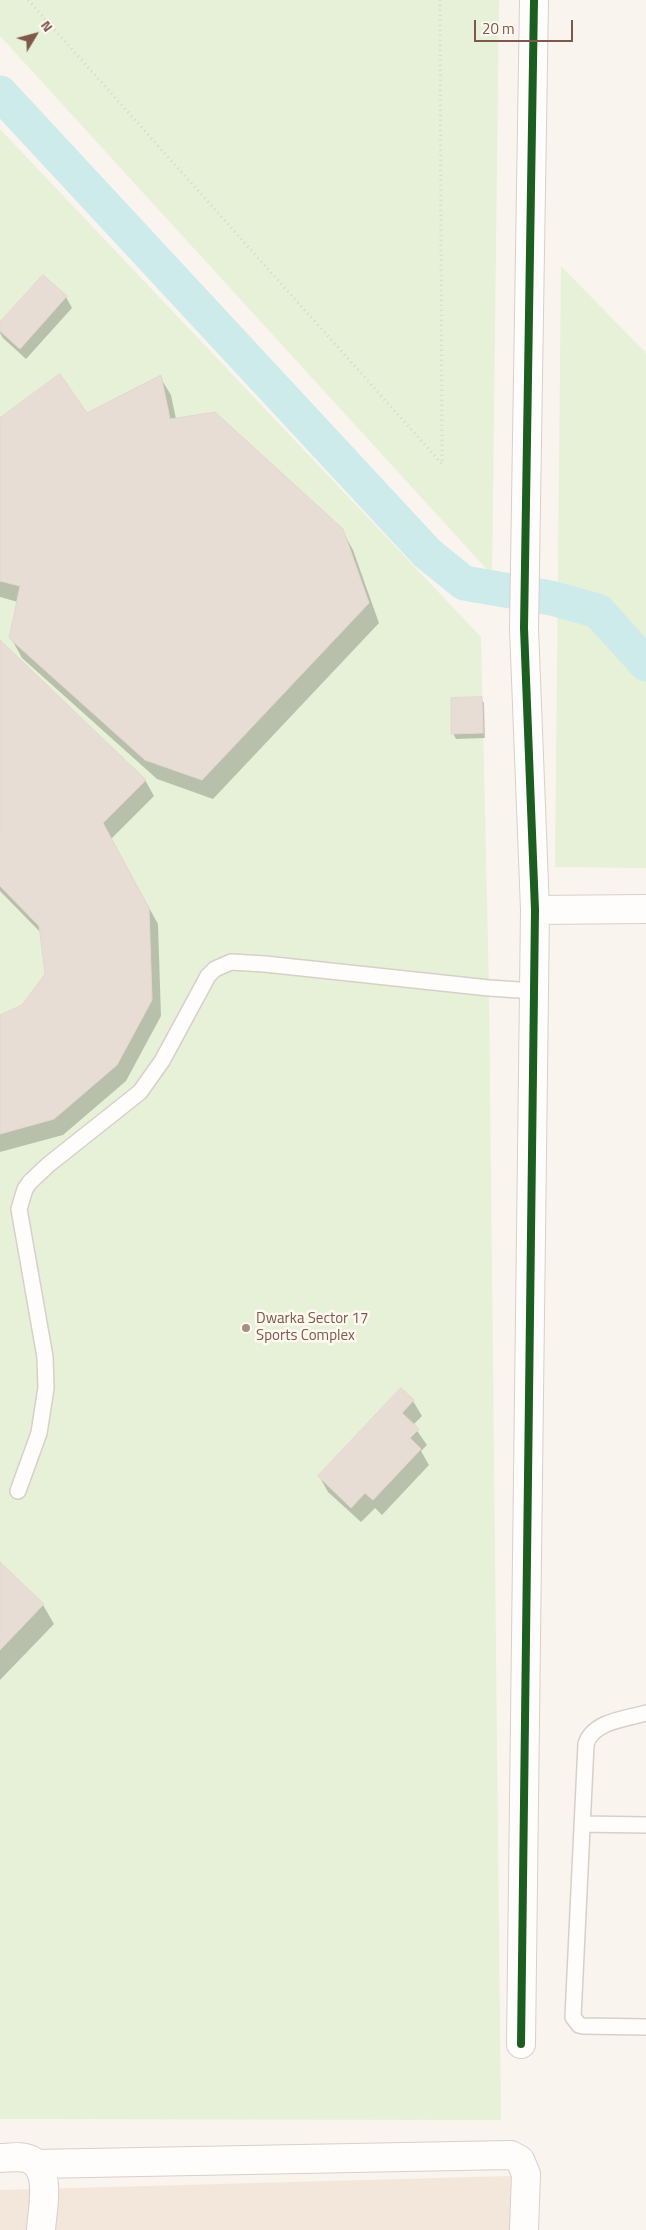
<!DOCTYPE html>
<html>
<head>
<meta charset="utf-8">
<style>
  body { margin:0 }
  #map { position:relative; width:646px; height:2230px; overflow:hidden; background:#faf4ee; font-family:"Titillium Web",sans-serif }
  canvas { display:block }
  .north { position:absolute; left:10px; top:10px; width:50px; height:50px; -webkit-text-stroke:4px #fff9f2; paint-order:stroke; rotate:53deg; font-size:14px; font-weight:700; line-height:20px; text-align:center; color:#7e5949 }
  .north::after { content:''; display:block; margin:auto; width:18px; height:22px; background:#7e5949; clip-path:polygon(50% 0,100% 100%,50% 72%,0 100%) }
  .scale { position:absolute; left:474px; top:20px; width:99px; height:22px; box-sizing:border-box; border:2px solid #7e5949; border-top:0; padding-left:6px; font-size:15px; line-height:18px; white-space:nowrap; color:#7e5949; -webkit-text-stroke:4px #fff9f2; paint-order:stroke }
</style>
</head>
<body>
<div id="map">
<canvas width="646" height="2230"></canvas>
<div class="north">N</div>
<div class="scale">20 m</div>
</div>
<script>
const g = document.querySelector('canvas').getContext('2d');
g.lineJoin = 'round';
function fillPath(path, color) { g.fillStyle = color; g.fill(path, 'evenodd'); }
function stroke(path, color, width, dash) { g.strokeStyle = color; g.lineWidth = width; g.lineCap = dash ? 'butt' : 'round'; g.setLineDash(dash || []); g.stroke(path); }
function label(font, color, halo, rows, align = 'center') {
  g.font = font + ' "Titillium Web",sans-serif'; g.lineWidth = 5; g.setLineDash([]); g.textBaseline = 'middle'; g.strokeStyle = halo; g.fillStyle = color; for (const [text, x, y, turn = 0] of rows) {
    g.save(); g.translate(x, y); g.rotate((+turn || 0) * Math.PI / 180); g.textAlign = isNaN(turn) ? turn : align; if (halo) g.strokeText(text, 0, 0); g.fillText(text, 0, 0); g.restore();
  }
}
fillPath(new Path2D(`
  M511,2176L510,2230H0V2190Z`), '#f3e7db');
fillPath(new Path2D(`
  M0,0H499L492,575L0,36Z
  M0,129L481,637L489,988L501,2120L0,2119Z
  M561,266L646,353V868L555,867Z`), '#e7f1d7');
fillPath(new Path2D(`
  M66,297L72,308L26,359L3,338L0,333V324Z
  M160,377L171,395L176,419L342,530L353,550L379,623L213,799L157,779L22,658L11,638L18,602L0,597V419L87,415Z
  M0,642L145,780L154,796L111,839L158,924L161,1016L126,1081L63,1135L0,1152V1016L22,1006L46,974L41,933L0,891Z
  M481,698L484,703L485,738L456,739L453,733Z
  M413,1401L422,1416L413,1425L427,1445L421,1451L429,1465L382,1515L375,1508L361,1522L328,1492L319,1476Z
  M0,1564L43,1605L54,1624L0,1680Z`), '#0003');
stroke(new Path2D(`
  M0,93L427,553L464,583L551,598L598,611L646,664`), '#ceebec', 35);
const building = new Path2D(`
  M43,275L67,296L20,349L0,331V322Z
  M60,374L87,413L161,375L170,419L215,412L343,529L369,603L202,780L145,760L9,638L20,586L0,581V418Z
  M0,640L146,780L103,823L149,908L152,1000L117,1065L54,1119L0,1134V1015L22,1005L45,974L39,926L0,886Z
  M482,697L483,733L451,734V698Z
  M401,1388L414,1400L402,1413L419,1429L410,1438L421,1449L373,1500L365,1493L351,1508L318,1476Z
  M0,1562L44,1604L0,1650Z`);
fillPath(building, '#e7ddd5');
stroke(building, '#e4d7d0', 1);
const service = new Path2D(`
  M18,1491L39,1433L46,1388L45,1357L19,1209L25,1189L30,1182L48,1165L140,1092L162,1061L208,976L215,969L231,962L265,964L489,988L534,991
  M646,1713C626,1719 593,1721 586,1744L573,2017L579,2025L583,2026L646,2027
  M582,1824L646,1825`);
const minor = new Path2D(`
  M535,910L646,909
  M521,2044L535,910L524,628L534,0
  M0,2158C9,2158 22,2155 31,2160C52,2171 42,2211 41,2230
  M36,2164L511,2155L520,2160L526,2174L524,2230`);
stroke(service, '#d8cfc9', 18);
stroke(minor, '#d8cfc9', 30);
stroke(new Path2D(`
  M28,0L442,464L440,0`), '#ddd3ce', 3, [1, 4]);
stroke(service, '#fefdfc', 15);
stroke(minor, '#fefdfc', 28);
stroke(new Path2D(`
  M521,2044L535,910L524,628L534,0`), '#1b5e20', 8);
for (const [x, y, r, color] of [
  [246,1328,5,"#a98f83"]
]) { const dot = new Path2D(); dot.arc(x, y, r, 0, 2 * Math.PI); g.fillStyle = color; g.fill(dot); stroke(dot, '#fff9f2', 2); }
label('15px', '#7e5949', '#fff9f2', [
  ["Dwarka Sector 17",256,1319],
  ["Sports Complex",256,1336]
], 'left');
</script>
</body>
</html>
